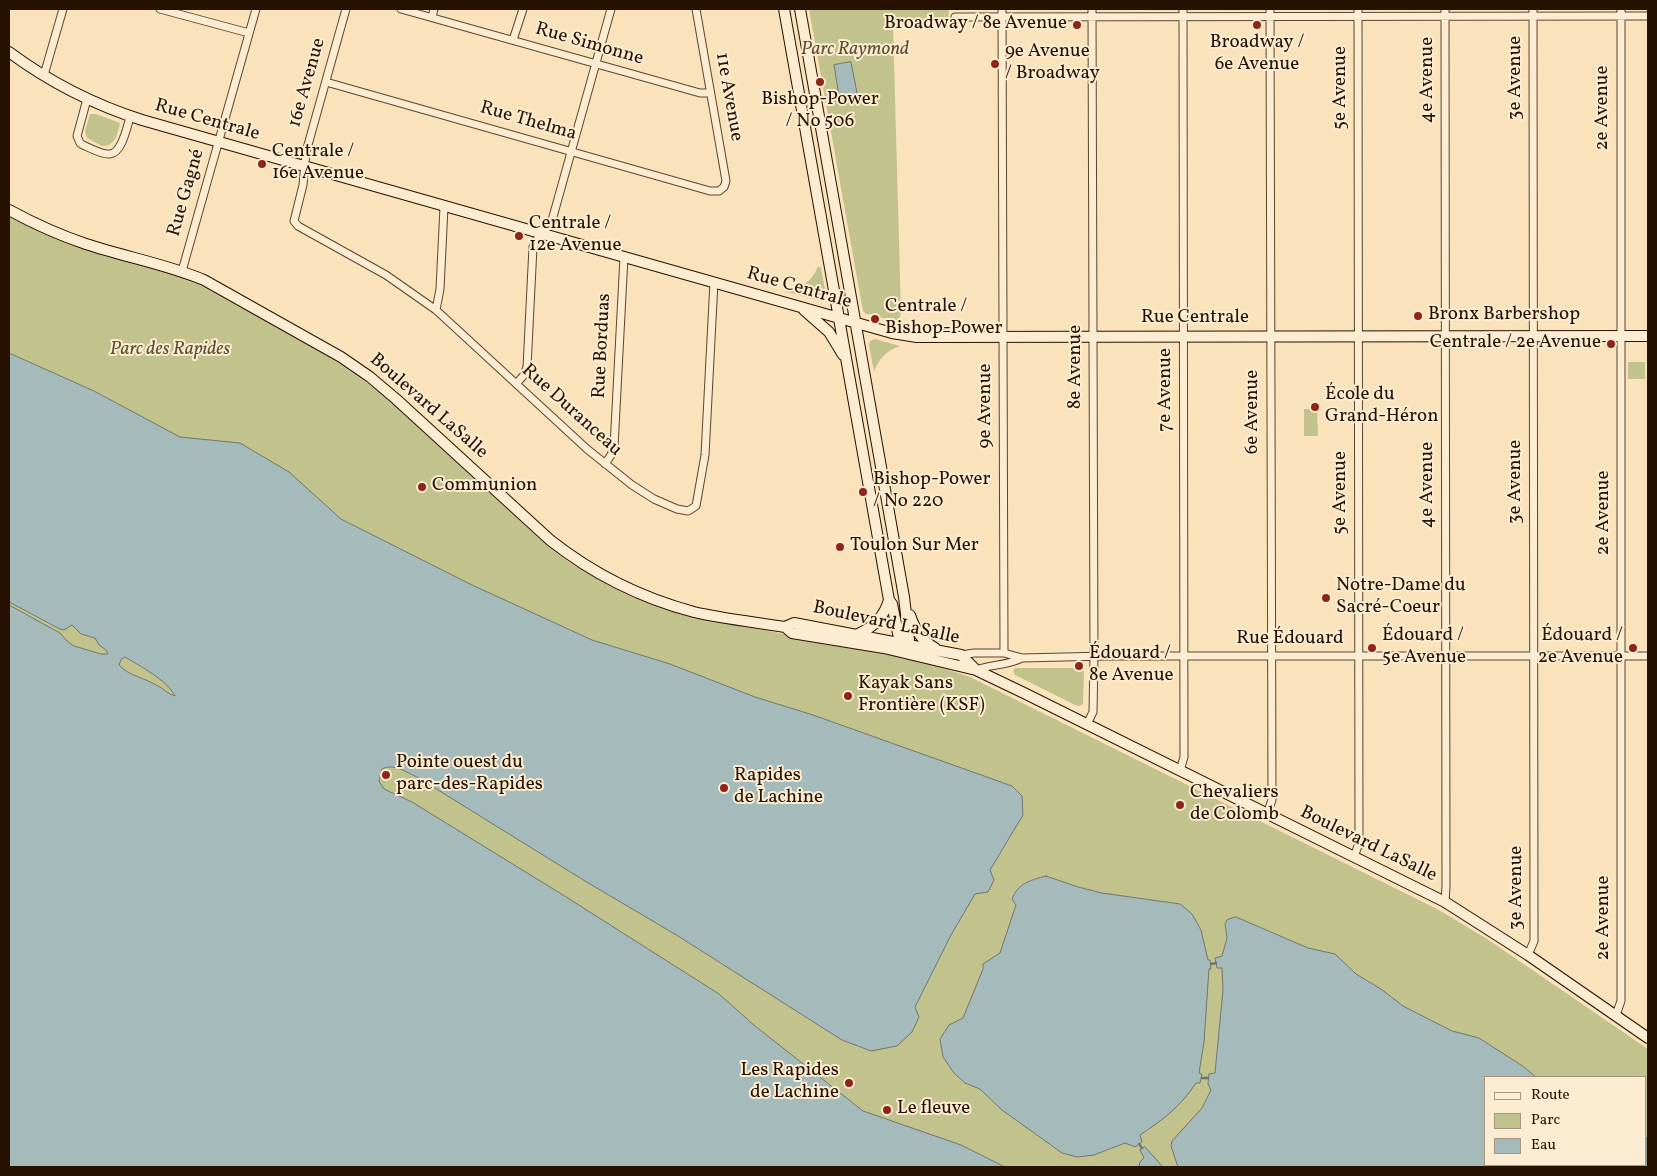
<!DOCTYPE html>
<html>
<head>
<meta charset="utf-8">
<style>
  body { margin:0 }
  #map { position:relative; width:1657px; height:1176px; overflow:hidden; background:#fae2ba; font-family:Vollkorn,serif }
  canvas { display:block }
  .frame { position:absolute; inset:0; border:10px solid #271100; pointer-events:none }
  .legend { position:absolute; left:1484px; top:1076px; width:162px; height:90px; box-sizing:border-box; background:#fcecd2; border:1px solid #a7947e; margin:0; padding:6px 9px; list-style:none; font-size:15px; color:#271100 }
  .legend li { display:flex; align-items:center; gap:10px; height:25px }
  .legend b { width:25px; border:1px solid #a7947e }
</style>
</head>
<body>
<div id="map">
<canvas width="1657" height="1176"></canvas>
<div class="frame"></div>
<ul class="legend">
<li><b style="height:6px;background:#fcecd2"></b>Route</li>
<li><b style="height:14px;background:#c2c28d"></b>Parc</li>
<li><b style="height:14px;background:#a4babb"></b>Eau</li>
</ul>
</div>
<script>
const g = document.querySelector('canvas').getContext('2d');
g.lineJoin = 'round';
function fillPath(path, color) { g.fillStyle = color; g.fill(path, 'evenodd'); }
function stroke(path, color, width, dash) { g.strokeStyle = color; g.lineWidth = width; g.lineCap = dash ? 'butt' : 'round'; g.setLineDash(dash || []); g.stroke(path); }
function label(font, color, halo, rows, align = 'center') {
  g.font = font + ' Vollkorn,serif'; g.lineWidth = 4; g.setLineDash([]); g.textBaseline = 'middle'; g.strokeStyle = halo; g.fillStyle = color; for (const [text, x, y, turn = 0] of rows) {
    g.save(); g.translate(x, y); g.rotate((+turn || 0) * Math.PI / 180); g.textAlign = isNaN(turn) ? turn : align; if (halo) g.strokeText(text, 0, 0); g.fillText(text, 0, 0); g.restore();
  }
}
fillPath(new Path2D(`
  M809,9H949L948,22L899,21L893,27L901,313L898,322L878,317V315L866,314L863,311Z
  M90,114H96L120,123C117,135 116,146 102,146L87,138L85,131Z
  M9,217L68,244L181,277L202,286L327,355L380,392L544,543L567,561L611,587L634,598L672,611L694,617L896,655L924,662L970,677L1439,910L1487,939L1648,1049V1167H9V444L94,391L9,353ZM1486,1077H1646V1165H1486Z
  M818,266L821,268L826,295L824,300H817L784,291C800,289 813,281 818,266Z
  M875,339L900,346C886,351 879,358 874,372L869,345L870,341Z
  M1628,362H1645V379H1628Z
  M1304,409H1317L1318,436H1304Z
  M1015,668H1081L1084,672L1083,704L1079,706L1075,705L1015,675L1013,671Z`), '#c2c28d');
const water = new Path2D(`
  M851,62L857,93L839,96L834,65Z
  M9,353L94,391L180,437L240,443L289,472L341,519L470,584L592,640L670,664L755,697L813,715L1012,786L1022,796L1023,815L990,870L994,880L988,892L975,894L951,935L915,1007L919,1017L912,1032L897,1046L871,1051L842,1040L678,936L585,881L417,777C406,772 393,763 382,769L379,781L384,789L412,802L563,895L719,994L755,1026L863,1111L961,1145L1005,1167H9V605L60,633L67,641L74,646L101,654H108L106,650L99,645L95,638L81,634L72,625L64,630L60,629L9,602ZM125,657C140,666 167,680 175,696C168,694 164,689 158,686C145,678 129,676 119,665L121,660Z
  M1046,876L1078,887L1102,893L1180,904L1192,914L1201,930L1208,960H1210L1211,969H1209L1204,1042L1199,1073L1202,1074L1200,1083H1196C1180,1107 1164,1119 1140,1135L1142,1142L1135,1147L1125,1143L1094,1155L1077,1157L1062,1153L1002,1110L980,1089L965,1083L954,1073L943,1057L940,1039L949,1025L963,1018L983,969V964L1000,953L1016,905L1012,899C1018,883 1031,880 1046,876Z
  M1236,917L1308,948L1335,954L1356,974L1381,989L1403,1006L1452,1031L1479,1038L1524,1067L1536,1077H1486V1165H1646V1138H1648V1167H1178L1171,1146L1172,1141L1202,1108L1211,1090L1208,1084L1209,1074L1215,1073L1223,990L1222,968H1217L1215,958L1222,956L1227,938L1225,924L1227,920Z
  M1145,1147L1163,1167H1139L1140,1162L1144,1158L1140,1150Z`);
fillPath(water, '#a4babb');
stroke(water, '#727670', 1);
stroke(new Path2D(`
  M1211,964L1216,963
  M1202,1078H1208
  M1139,1144L1142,1148`), '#727670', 2.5);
const street = new Path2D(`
  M160,9L249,33
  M346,9L306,152L303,185L294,221L298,226L386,275L436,310L587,449L632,485L654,499L677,509L688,511L696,506L705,455L714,282
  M401,9L700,93H710
  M1002,9L1004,653
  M432,17L434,9
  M955,17L1648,16
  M513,40L523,9
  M44,75L63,9
  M326,82L710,191H719L724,187L726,181L696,9
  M87,99L77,136L80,143L83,145C90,148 102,155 110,154C122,153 127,127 130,117
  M182,271L256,9
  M436,310L440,289L444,207
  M516,384L524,375L527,367L533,247L539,236L551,224L611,9
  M605,464L611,455L614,447L624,257
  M961,655L974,653H1004L1022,658L1106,656H1648
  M976,670C991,664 1007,666 1022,658
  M1087,724L1093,712L1094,657L1092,9
  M1180,771L1184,757L1183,9
  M1267,814L1272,800L1270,9
  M1354,857L1359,843L1358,9
  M1445,902L1446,886L1445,9
  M1528,955L1534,941L1533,9
  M1616,1015L1621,1001V9`);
const secondary = new Path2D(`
  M784,9L889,600L892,604L899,638L897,651
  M800,9L904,597L909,640L907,653
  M9,52C48,81 95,105 142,120L892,333L917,337L1648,336
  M9,210C33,223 59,235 86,244C125,257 166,264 204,280L341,357L370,377L396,399L550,540C593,574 641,598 694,612C724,619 755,622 785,627L792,633L884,648L976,670L1024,693L1445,902L1528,955L1648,1038
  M804,310L829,332L843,355
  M910,615C915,630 921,640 935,648
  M785,627L794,623L961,655L976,670
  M858,634C874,627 884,617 889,600`);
stroke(street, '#5c452e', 9);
stroke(secondary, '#271100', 12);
stroke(street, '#fcecd2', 7);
stroke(secondary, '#fcecd2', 10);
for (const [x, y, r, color] of [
  [1077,25,5,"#8f2418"],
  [1257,25,5,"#8f2418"],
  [995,64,5,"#8f2418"],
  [820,82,5,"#8f2418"],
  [262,164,5,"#8f2418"],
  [519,236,5,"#8f2418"],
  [1418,316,5,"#8f2418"],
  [875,319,5,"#8f2418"],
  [1611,344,5,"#8f2418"],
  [1315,407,5,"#8f2418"],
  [422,487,5,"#8f2418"],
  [863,492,5,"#8f2418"],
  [840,547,5,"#8f2418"],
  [1326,598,5,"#8f2418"],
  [1372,648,5,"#8f2418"],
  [1633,648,5,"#8f2418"],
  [1079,666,5,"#8f2418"],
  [848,696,5,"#8f2418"],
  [386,775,5,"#8f2418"],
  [724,788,5,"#8f2418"],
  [1180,805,5,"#8f2418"],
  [849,1083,5,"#8f2418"],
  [887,1110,5,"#8f2418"]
]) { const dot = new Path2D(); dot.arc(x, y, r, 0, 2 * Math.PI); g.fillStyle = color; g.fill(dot); stroke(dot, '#fcecd2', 2); }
label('19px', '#271100', '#fcecd2', [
  ["Broadway / 8e Avenue",1067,25,"right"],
  ["Broadway /",1257,44,"center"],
  ["6e Avenue",1257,66,"center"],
  ["9e Avenue",1005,53],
  ["/ Broadway",1005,75],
  ["Bishop-Power",820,101,"center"],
  ["/ No 506",820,123,"center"],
  ["Centrale /",272,153],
  ["16e Avenue",272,175],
  ["Centrale /",529,225],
  ["12e Avenue",529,247],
  ["Centrale /",885,308],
  ["Bishop-Power",885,330],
  ["Bronx Barbershop",1428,316],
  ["Centrale / 2e Avenue",1601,344,"right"],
  ["École du",1325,396],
  ["Grand-Héron",1325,418],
  ["Bishop-Power",873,481],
  ["/ No 220",873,503],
  ["Communion",432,487],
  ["Toulon Sur Mer",850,547],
  ["Notre-Dame du",1336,587],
  ["Sacré-Coeur",1336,609],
  ["Édouard /",1382,637],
  ["5e Avenue",1382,659],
  ["Édouard /",1623,637,"right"],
  ["2e Avenue",1623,659,"right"],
  ["Édouard /",1089,655],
  ["8e Avenue",1089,677],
  ["Kayak Sans",858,685],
  ["Frontière (KSF)",858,707],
  ["Pointe ouest du",396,764],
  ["parc-des-Rapides",396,786],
  ["Rapides",734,777],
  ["de Lachine",734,799],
  ["Chevaliers",1190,794],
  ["de Colomb",1190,816],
  ["Les Rapides",839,1072,"right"],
  ["de Lachine",839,1094,"right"],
  ["Le fleuve",897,1110]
], 'left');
label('19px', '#271100', '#fcecd2', [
  ["Rue Simonne",589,45,16],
  ["3e Avenue",1517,78,-90],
  ["4e Avenue",1429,80,-90],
  ["16e Avenue",308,83,-74],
  ["5e Avenue",1342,88,-90],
  ["11e Avenue",728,97,80],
  ["2e Avenue",1604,108,-90],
  ["Rue Centrale",207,121,16],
  ["Rue Thelma",528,122,16],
  ["Rue Gagné",187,193,-74],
  ["Rue Centrale",799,289,16],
  ["Rue Centrale",1195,319],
  ["Rue Borduas",603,346,-87],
  ["8e Avenue",1077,367,-90],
  ["7e Avenue",1167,390,-90],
  ["9e Avenue",987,406,-90],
  ["Boulevard LaSalle",428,407,41],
  ["Rue Duranceau",571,411,42],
  ["6e Avenue",1254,412,-90],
  ["3e Avenue",1517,482,-90],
  ["4e Avenue",1429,485,-90],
  ["5e Avenue",1342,493,-90],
  ["2e Avenue",1605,513,-90],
  ["Boulevard LaSalle",886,624,12],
  ["Rue Édouard",1290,640],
  ["Boulevard LaSalle",1368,845,26],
  ["3e Avenue",1518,888,-90],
  ["2e Avenue",1605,918,-90]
]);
label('italic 19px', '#5d4f31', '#fcecd2', [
  ["Parc Raymond",855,51],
  ["Parc des Rapides",170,351]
]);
</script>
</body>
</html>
